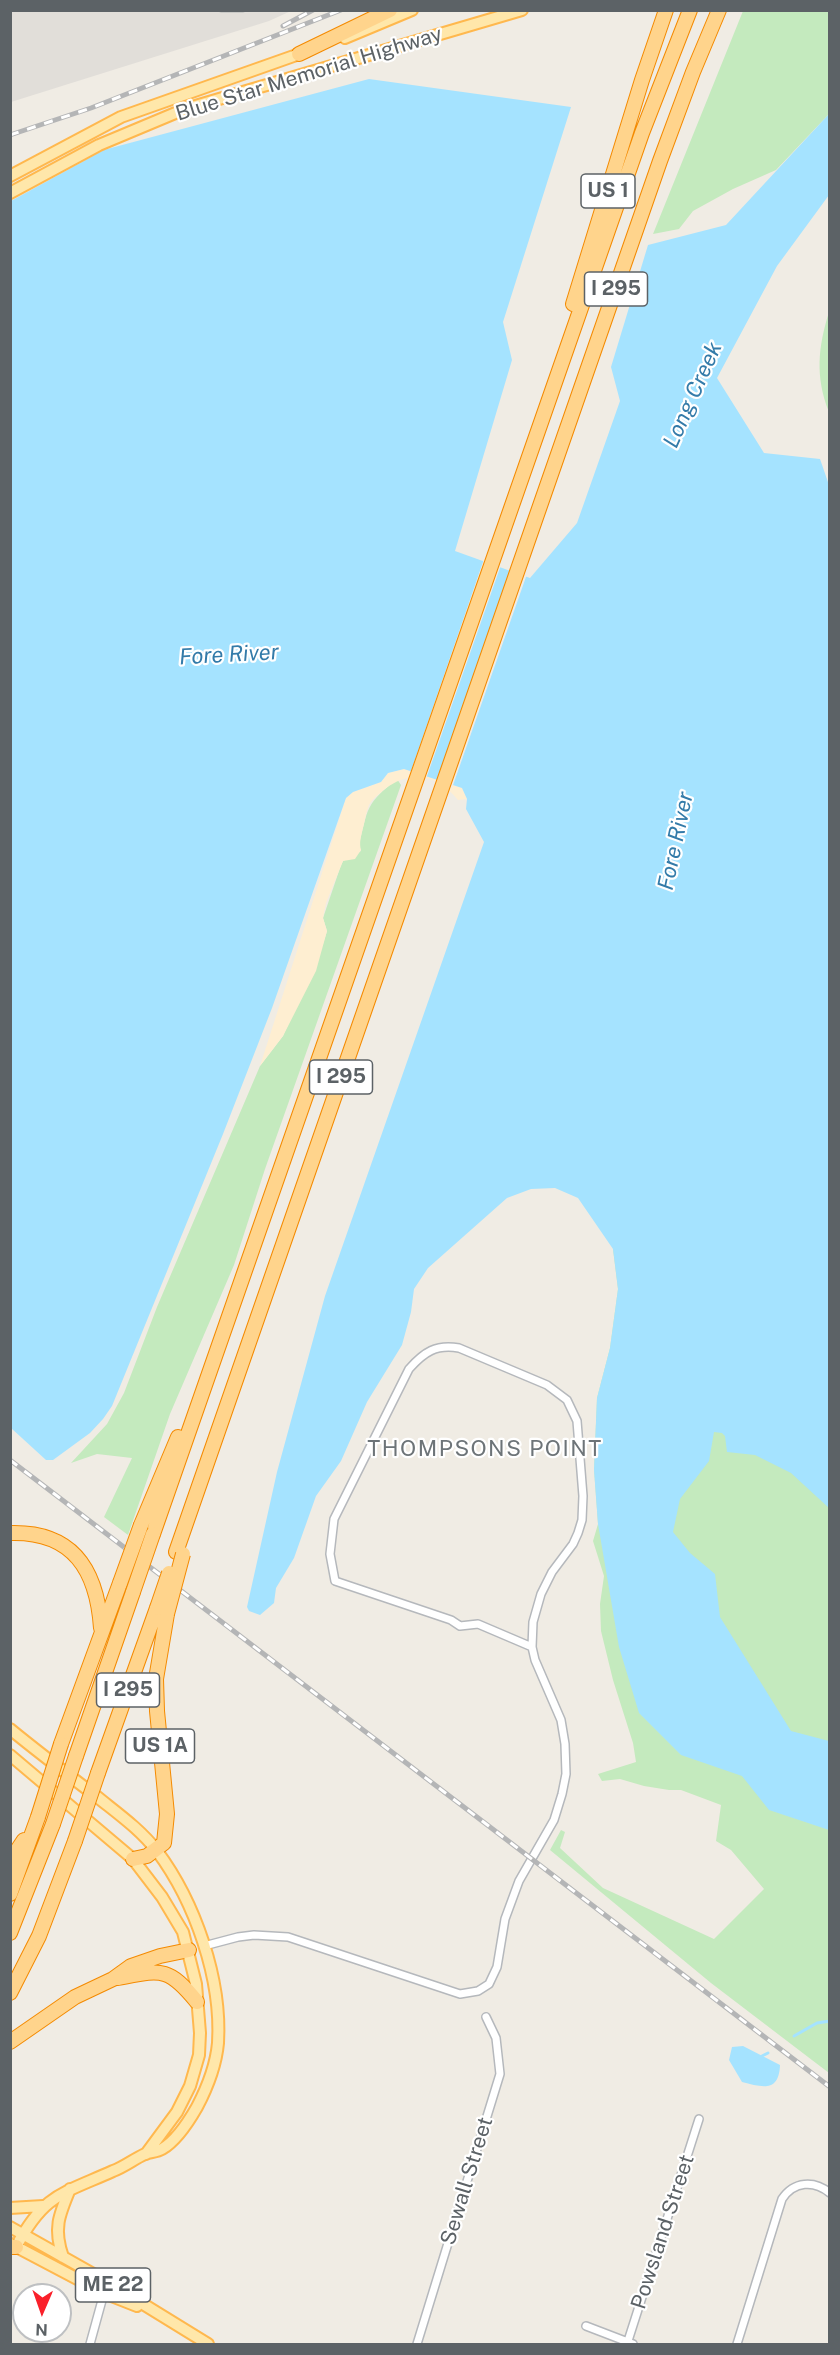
<!DOCTYPE html>
<html>
<head>
<meta charset="utf-8">
<style>
  body { margin:0 }
  #map { position:relative; width:840px; height:2355px; overflow:hidden; background:#f0ece4; font-family:"Public Sans",sans-serif }
  canvas { display:block }
  .frame { position:absolute; inset:0; border:12px solid #5c6266; pointer-events:none }
  .north { position:absolute; left:12px; top:2283px; width:60px; height:60px; box-sizing:border-box; background:#fff; border:2px solid #bec0c2; border-radius:50%; rotate:182deg; font-size:16px; font-weight:700; line-height:24px; text-align:center; color:#5c6266 }
  .north::after { content:''; display:block; margin:auto; width:21px; height:27px; background:#fa202a; clip-path:polygon(50% 0,100% 100%,50% 72%,0 100%) }
</style>
</head>
<body>
<div id="map">
<canvas width="840" height="2355"></canvas>
<div class="frame"></div>
<div class="north">N</div>
</div>
<script>
const g = document.querySelector('canvas').getContext('2d');
g.lineJoin = 'round';
function fillPath(path, color) { g.fillStyle = color; g.fill(path, 'evenodd'); }
function stroke(path, color, width, dash) { g.strokeStyle = color; g.lineWidth = width; g.lineCap = dash ? 'butt' : 'round'; g.setLineDash(dash || []); g.stroke(path); }
function label(font, color, halo, rows, align = 'center') {
  g.font = font + ' "Public Sans",sans-serif'; g.lineWidth = 4.5; g.setLineDash([]); g.textBaseline = 'middle'; g.strokeStyle = halo; g.fillStyle = color; for (const [text, x, y, turn = 0] of rows) {
    g.save(); g.translate(x, y); g.rotate((+turn || 0) * Math.PI / 180); g.textAlign = isNaN(turn) ? turn : align; if (halo) g.strokeText(text, 0, 0); g.fillText(text, 0, 0); g.restore();
  }
}
fillPath(new Path2D(`
  M11,10H291V11L269,21L11,102Z`), '#e1ded9');
fillPath(new Path2D(`
  M743,11H829V114L776,170L733,189L693,211L679,229L653,234Z
  M829,312V412C815,377 818,347 829,312Z
  M397,779L401,785L265,1169L234,1265L170,1414L128,1535L104,1517L132,1458L97,1454L71,1463L107,1424L124,1393L157,1307L260,1066L283,1036L323,944L327,931L323,918L340,868L343,861L361,851L359,845C368,807 366,804 397,779Z
  M613,1249L829,1363V2073L711,1983L550,1850L561,1830L565,1832L560,1848L603,1888L714,1939L764,1889L731,1850L716,1841L721,1805L681,1790H669L644,1786L620,1779L602,1781L598,1774L636,1762L633,1743L613,1680L601,1631L600,1604L604,1576L593,1541L598,1524L594,1469L597,1398L610,1348L618,1289Z`), '#c4eabe');
fillPath(new Path2D(`
  M404,769L462,788L467,799L458,800C438,775 411,769 385,789C379,794 373,798 369,805C366,812 365,821 363,828C361,836 359,843 361,850L355,859L343,861L326,903L323,918L327,931L316,971L283,1036L260,1066L346,798L353,792L381,782L388,773Z`), '#feeed1');
fillPath(new Path2D(`
  M369,79L571,107L503,322L512,360L455,551L530,578L577,523L620,401L611,367L648,245L726,225L829,114V195L777,266L717,378L764,453L820,459L829,485V1508L791,1473L755,1455L727,1452L725,1436L722,1433L714,1432L709,1461L680,1499L673,1532L690,1553L715,1574L720,1617L791,1731L829,1741V1830L769,1810L742,1776L681,1755L639,1713L619,1647L598,1524L594,1470L597,1398L610,1348L618,1289L613,1249L578,1198L555,1188L531,1189L507,1198L428,1268L414,1289L411,1312L402,1345L367,1402L341,1461L316,1496L294,1558L276,1588L274,1603L260,1615L249,1611L247,1607L277,1472L325,1296L484,842L466,809L467,799L462,788L404,769L388,773L381,782L353,792L346,798L272,1008L223,1134L112,1406L103,1419L90,1433L53,1460H46L11,1428L10,175Z
  M743,2046L780,2065C779,2093 762,2087 742,2082L729,2060L732,2047Z`), '#a5e3ff');
fillPath(new Path2D(`
  M100,148L102,151L11,201L10,172Z
  M484,559L501,565L426,779L410,774Z
  M511,568L527,574L452,788L436,782Z`), '#f0ece4');
stroke(new Path2D(`
  M794,2036L817,2023L830,2021
  M762,2056L768,2053`), '#a5e3ff', 3);
const minor = new Path2D(`
  M204,1946L238,1937L254,1935L288,1937L460,1994L478,1991L489,1984L497,1967L505,1919L519,1881L554,1820L562,1794L566,1774L565,1744L561,1720L535,1660L532,1647L533,1622L541,1594L552,1572L573,1544L578,1533L582,1520L583,1496L577,1421L567,1400L547,1385L459,1348C436,1344 424,1352 409,1369L334,1519L330,1554L335,1581L451,1620L460,1626L478,1624L532,1647
  M586,2326L633,2344
  M90,2344L104,2293
  M417,2344L500,2074L496,2038L486,2017
  M627,2344L699,2119
  M737,2344L782,2199C794,2181 814,2180 830,2193`);
const primary = new Path2D(`
  M345,38L412,10
  M10,176L121,117L305,52
  M10,193L99,145L185,109L522,10
  M10,1729C38,1752 67,1774 96,1796C117,1813 140,1829 157,1851C195,1902 222,1979 218,2043C216,2065 207,2088 197,2107C189,2121 176,2141 162,2149C157,2152 150,2152 145,2154C134,2159 124,2167 113,2171C62,2194 44,2194 16,2247
  M10,1755L133,1859L162,1897L183,1932L196,1984L200,2033L199,2055L190,2086L177,2112L146,2154
  M10,2208L43,2206
  M10,2227L104,2280L208,2344
  M11,2244L104,2293L137,2306
  M63,2257C53,2229 59,2215 70,2189`);
const motorway = new Path2D(`
  M299,54L390,10
  M573,304L642,80L666,10
  M141,1525L178,1437
  M10,1533C74,1531 97,1571 101,1628
  M153,1534L642,133L690,10
  M176,1552L660,161L693,72L719,10
  M61,1744L120,1583
  M76,1756L133,1592
  M98,1773L157,1608
  M133,1859L147,1856L164,1843L167,1814L157,1711L156,1679L167,1614
  M10,1861L24,1840
  M10,1894L38,1817
  M10,1933L53,1824
  M118,1978C161,1970 168,1966 197,2002
  M10,1993L39,1936L75,1841
  M10,2042L75,1997L113,1979L131,1966L160,1956L189,1950
  M10,2247H16`);
stroke(minor, '#b5b8bc', 10);
stroke(primary, '#ffb84e', 14);
stroke(motorway, '#f48a00', 16);
stroke(minor, '#fff', 7);
stroke(primary, '#ffe7aa', 10);
stroke(motorway, '#ffd48c', 14);
const rail = new Path2D(`
  M221,10H243
  M283,26L313,10
  M10,135L91,108L341,10
  M10,1460L830,2087`);
stroke(rail, '#b4b5b6', 5);
stroke(rail, '#fff', 3, [9]);
const motorwayBridge = new Path2D(`
  M120,1583L141,1525
  M133,1592L153,1534
  M157,1608L169,1573
  M167,1614L183,1554
  M38,1817L61,1744
  M53,1824L76,1756
  M75,1841L98,1773`);
stroke(motorwayBridge, '#f48a00', 16, []);
stroke(motorwayBridge, '#ffd48c', 14);
for (const [x, y, w] of [
  [608,191,54],
  [616,289,63],
  [341,1077,63],
  [128,1690,63],
  [160,1746,69],
  [113,2285,75]
]) { const box = new Path2D(); box.roundRect(x - w / 2, y - 17, w, 34, 4.5); g.fillStyle = '#fff'; g.fill(box); stroke(box, '#5c6266', 1.5); }
label('bold 20px', '#5c6266', null, [
  ["US 1",608,191],
  ["I 295",616,289],
  ["I 295",341,1077],
  ["I 295",128,1690],
  ["US 1A",160,1746],
  ["ME 22",113,2285]
]);
label('21px', '#5c6266', '#fff', [
  ["Blue Star Memorial Highway",309,74,-17],
  ["Sewall Street",467,2181,-73],
  ["Powsland Street",663,2232,-72]
]);
label('italic 22px', '#337ba9', '#fff', [
  ["Long Creek",693,395,-66],
  ["Fore River",229,655,-3],
  ["Fore River",676,841,-78]
]);
g.letterSpacing = '1.5px';
label('22px', '#6d7478', '#fff', [
  ["THOMPSONS POINT",485,1449]
]);
g.letterSpacing = '0px';
</script>
</body>
</html>
